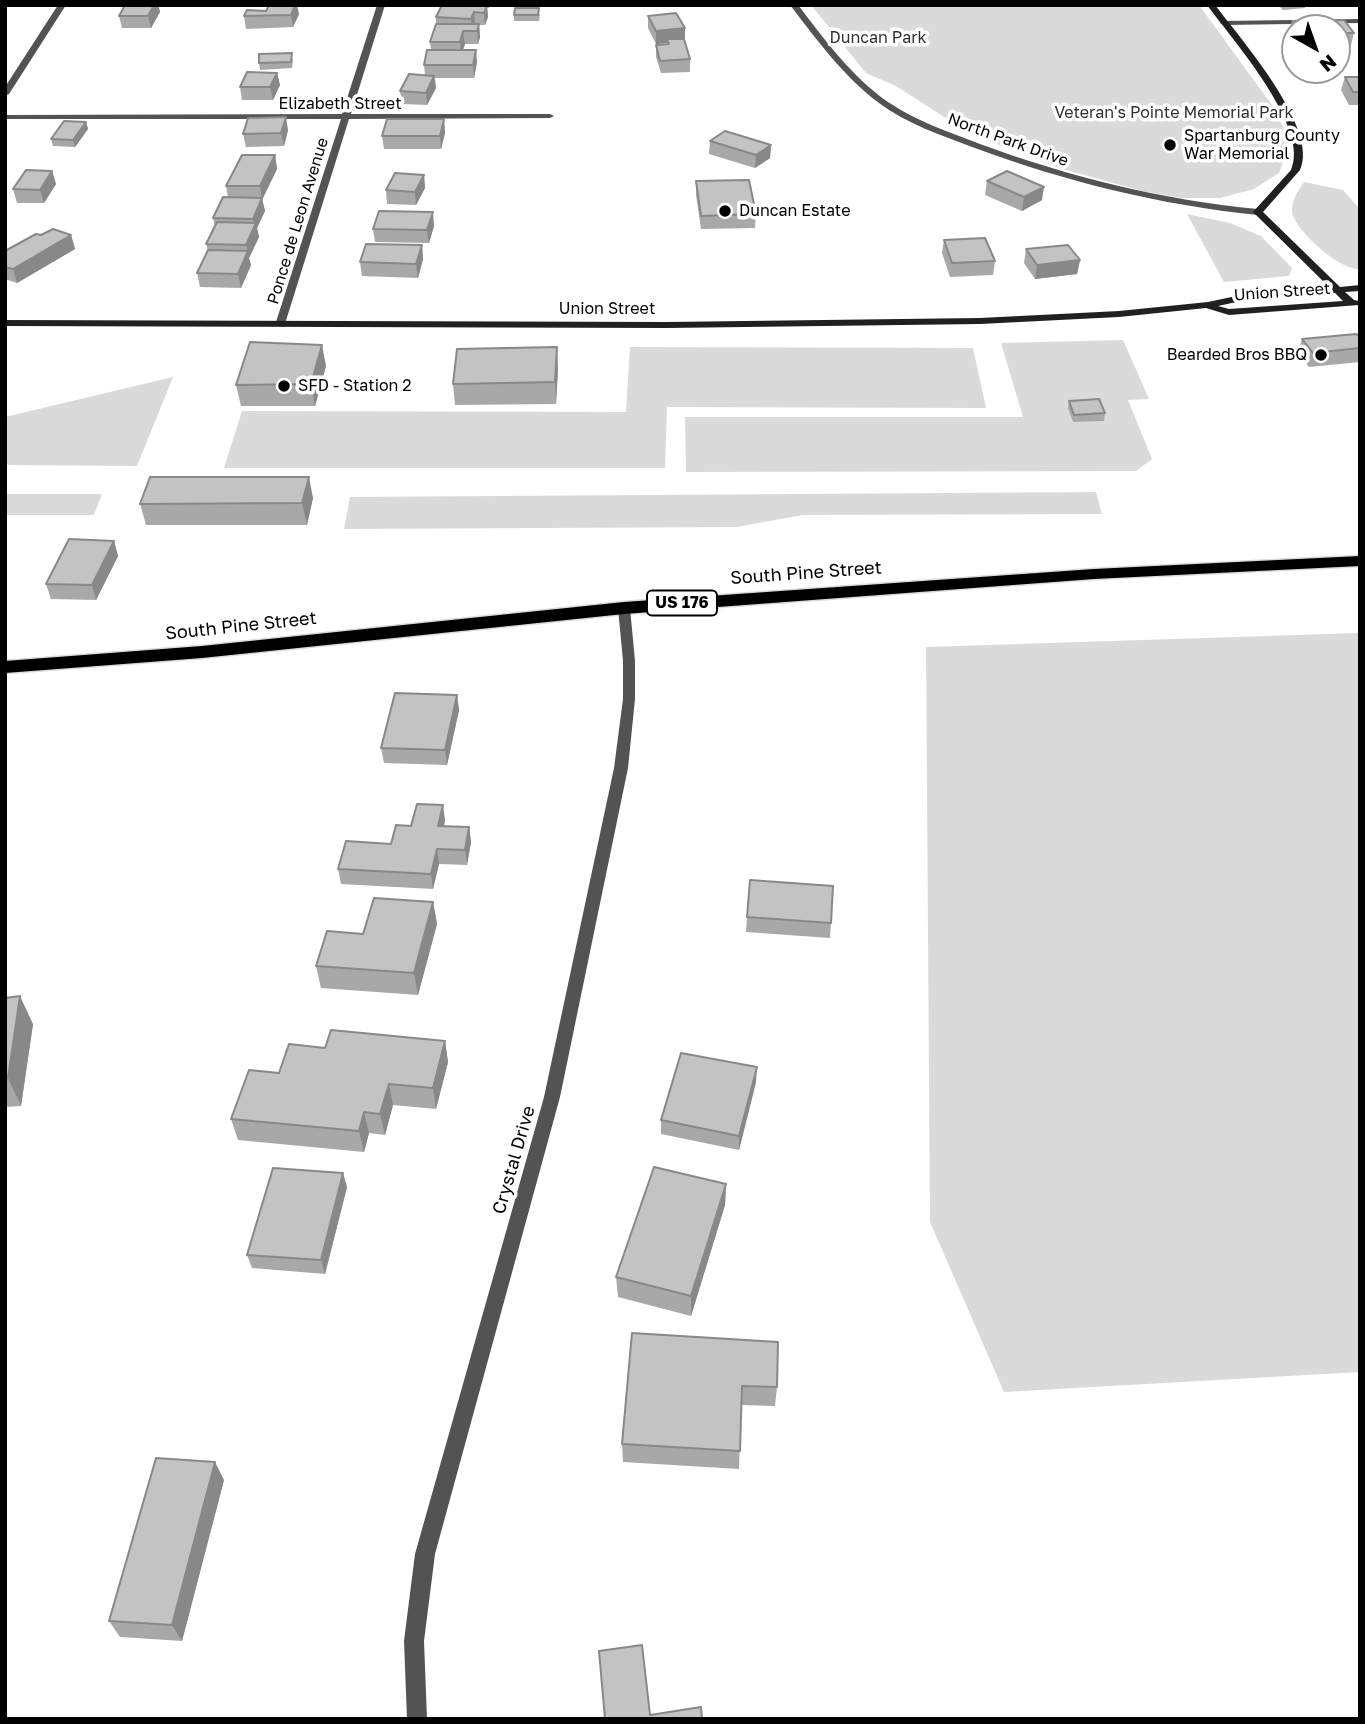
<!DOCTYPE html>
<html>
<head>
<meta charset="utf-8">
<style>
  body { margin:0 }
  #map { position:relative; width:1365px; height:1724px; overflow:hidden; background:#fff; font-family:"Golos Text",sans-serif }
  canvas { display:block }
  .frame { position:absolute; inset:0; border:7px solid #000; pointer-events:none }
  .north { position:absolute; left:1281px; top:14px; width:70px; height:70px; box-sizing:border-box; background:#fff; border:2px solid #999; border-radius:50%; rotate:140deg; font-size:19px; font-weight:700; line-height:28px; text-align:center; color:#000 }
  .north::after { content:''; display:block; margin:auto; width:24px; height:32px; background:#000; clip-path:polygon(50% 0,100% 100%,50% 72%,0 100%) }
</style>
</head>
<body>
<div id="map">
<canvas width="1365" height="1724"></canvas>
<div class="frame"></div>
<div class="north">N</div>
</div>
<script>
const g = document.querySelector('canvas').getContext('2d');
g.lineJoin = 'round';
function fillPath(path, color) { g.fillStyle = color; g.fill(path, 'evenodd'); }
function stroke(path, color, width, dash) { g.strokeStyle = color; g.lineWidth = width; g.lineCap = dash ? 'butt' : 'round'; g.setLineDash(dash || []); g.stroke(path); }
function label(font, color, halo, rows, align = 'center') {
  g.font = font + ' "Golos Text",sans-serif'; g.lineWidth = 7; g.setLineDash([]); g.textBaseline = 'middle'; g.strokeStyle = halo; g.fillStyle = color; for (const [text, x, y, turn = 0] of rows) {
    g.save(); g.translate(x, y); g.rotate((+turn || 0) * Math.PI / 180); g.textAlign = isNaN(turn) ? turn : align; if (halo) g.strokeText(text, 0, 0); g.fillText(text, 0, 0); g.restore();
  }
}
fillPath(new Path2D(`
  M811,5H1199L1272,105L1286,133L1287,151L1279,173L1254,189L1220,198H1181L1146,192L1059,168L969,133L896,86L866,73Z
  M1304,182L1343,190L1360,209V269C1341,271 1302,236 1294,218C1288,205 1297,193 1304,182Z
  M1187,214L1230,223L1261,236L1292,268L1289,276L1224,282Z
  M1123,340L1149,399L1128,400L1152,459L1136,471L686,472L685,417H1023L1001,343Z
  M630,347L973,348L986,408L667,407L665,468H224L242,411L626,412Z
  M173,377L137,466L5,465V417Z
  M1096,492L1102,514L803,515L736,527L344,529L350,497Z
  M5,494H102L94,515H5Z
  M1360,633V1372L1004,1392L930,1222L926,647Z`), '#dadada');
const highway = new Path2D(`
  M1360,556V566L1094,579L624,614L202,658L5,673V661L202,646L624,602L1094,569Z`);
stroke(highway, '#dbdbdb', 3);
fillPath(new Path2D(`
  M58,5H66L9,94L5,96V87Z
  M377,5H385L351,114H550L554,116L550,118L349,119L284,327L275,325L341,119H5V115L342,114Z
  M790,5H798C825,40 852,77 888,102C916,121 949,132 980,144C1070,177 1162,200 1258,209L1263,212L1258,215C1160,205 1067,182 975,148C943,136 907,124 879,103C844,77 817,40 790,5Z
  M1360,19V23L1224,25L1220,23L1224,21Z
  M624,604L630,608L635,661V699L628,768L560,1097L435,1554L424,1641L427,1719H407L404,1641L415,1554L544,1097L614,768L623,699V661L618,608Z`), '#535353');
fillPath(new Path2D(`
  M1207,5H1215C1240,38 1320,129 1300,170L1263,212L1340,287L1360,285V291L1345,292L1354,300L1359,301V305L1229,315L1206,308L1119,317L980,324L667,328L5,326V320L667,322L980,318L1119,311L1208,302L1241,295L1330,288L1253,212L1291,170C1311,128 1232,39 1207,5ZM1335,293L1343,301L1229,309L1218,306L1241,301Z`), '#202020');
fillPath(highway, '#000');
fillPath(new Path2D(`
  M125,5H158L160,12L151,28H122L119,16Z
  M442,5H490L489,8H487L488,17L485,25H479L480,37L478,44H465L463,50L477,62L474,78H435L436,88L427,105L402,104L400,91L425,75L424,65L431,50L430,42L436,24V17Z
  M1278,5H1306L1305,8L1283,10Z
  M299,14L293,27L246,29L244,16Z
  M540,14L539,21H514V15Z
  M648,16L684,41L690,59V72L661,73L656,57V45L667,44V43L656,44L648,28Z
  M1344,20L1354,33L1351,45H1337V28H1295V42L1288,34L1292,21Z
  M293,59L292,68L260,70L259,63Z
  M277,73L280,85L273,100H242L240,87Z
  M1345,77H1360V105H1349L1341,90Z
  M444,119L445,133L441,149H384L382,136Z
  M86,122L88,129L75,147L53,146L51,139Z
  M288,130L284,146L246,147L243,134Z
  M710,141L771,145L770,158L755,168L709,154Z
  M275,155L277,169L262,200L265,211L257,228L259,237L249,258L251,265L241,288L200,287L197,273L208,251L206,244L215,227L213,218L228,197L226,186Z
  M52,171L56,184L44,203H17L13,189Z
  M424,175L425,188L416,205L387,204L386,190Z
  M696,181L756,214L755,228L701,229L696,195Z
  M987,181L1042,200L1022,211L985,195Z
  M434,226L429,243L375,242L373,229Z
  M41,235H71L75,249L17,283L5,279V251Z
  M944,240L995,261L993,275L950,277L942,253Z
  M422,245L423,259L418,278L362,276L360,262Z
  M1026,249L1080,260L1077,274L1035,279L1024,263Z
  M1360,337V362L1309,367L1298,353L1302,339Z
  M326,366L315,406H241L236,385Z
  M558,368L556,404L455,405L453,384Z
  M1069,401L1105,413L1104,421L1073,422L1068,408Z
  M313,498L307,525H146L140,504Z
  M114,541L118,556L96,600L51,599L46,584Z
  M457,695L459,710L447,765L384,763L381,748Z
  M445,820L444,826L469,827L471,842L467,865L439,864L433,889L341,884L338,869L391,844L411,826Z
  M433,902L437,924L418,995L321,988L316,966L363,934Z
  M747,917L831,923L830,938L746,932Z
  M5,998L33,1024L21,1106L5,1107Z
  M445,1041L448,1062L436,1109L393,1105L385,1135L369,1133L364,1152L238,1140L231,1119L279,1073L325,1048Z
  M756,1082L739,1150L661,1134V1120Z
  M726,1184L725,1205L691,1316L618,1297L616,1277Z
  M347,1187L325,1274L252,1268L247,1255Z
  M632,1333L777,1387L775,1406L741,1405L739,1469L623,1462L622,1444Z
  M224,1480L182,1641L120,1637L109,1621Z`), '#a8a8a8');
fillPath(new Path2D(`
  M154,5H158L160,12L151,28L148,16Z
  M295,5H297L299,14L293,27L291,15Z
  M487,5L488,17L485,25L484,13Z
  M474,12L475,25L472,31L471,19Z
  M479,24L480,37L478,44L477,31Z
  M685,28V41L667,39V43L656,44V31Z
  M463,31L465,44L461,55L460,42Z
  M476,50L477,62L474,78L473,65Z
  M277,73L280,85L273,100L270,87Z
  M434,76L436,88L427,105L426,93Z
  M286,117L288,130L284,146L281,133Z
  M444,119L445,133L441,149L440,136Z
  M86,122L88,129L75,147L73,140Z
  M771,145L770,158L755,168L756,155Z
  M275,155L277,169L262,200L260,186Z
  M52,171L56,184L44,203L40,190Z
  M424,175L425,188L416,205L415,192Z
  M1044,187L1042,200L1022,211L1024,197Z
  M262,198L265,211L257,228L259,237L249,258L251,265L241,288L238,274L248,252L246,245L254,227L253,219Z
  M433,212L434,226L429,243L427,230Z
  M71,235L75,249L17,283L13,269Z
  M422,245L423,259L418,278L416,264Z
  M1080,260L1077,274L1035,279L1037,265Z
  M322,345L326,366L315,406L311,384Z
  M557,347L558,368L556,404L555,382Z
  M309,477L313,498L307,525L302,503Z
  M114,541L118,556L96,600L92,585Z
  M457,695L459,710L447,765L445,750Z
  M443,805L445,820L441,841L438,826Z
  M469,827L471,842L467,865L465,850Z
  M437,849L439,864L433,889L431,874Z
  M433,902L437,924L418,995L414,973Z
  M20,996L33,1024L21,1106L8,1078Z
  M445,1041L448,1062L436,1109L433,1088Z
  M757,1067L756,1082L739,1150V1136Z
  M389,1084L393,1105L385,1135L380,1114Z
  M364,1112L369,1133L364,1152L359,1131Z
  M343,1173L347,1187L325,1274L321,1260Z
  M726,1184L725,1205L691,1316V1296Z
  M215,1462L224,1480L182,1641L172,1625Z`), '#888');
const building = new Path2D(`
  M125,5H154L148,16H119Z
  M269,5H295L291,15L244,16L247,10L266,11Z
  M442,5H487L484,13L474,12L471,19L436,17Z
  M515,8H539L538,15H514Z
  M676,13L685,28L656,31L648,16Z
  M1344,20L1354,33H1337V28H1297L1292,21Z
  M436,24H479L477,31H463L460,42H430Z
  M667,39H684L690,59L660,61L656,45L669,44Z
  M427,50H476L473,65H424Z
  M292,53L291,62L259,63V54Z
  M247,72L277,73L270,87H240Z
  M409,74L434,76L426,93L400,91Z
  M1345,77H1360V92H1353Z
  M286,117L281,133L243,134L248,118Z
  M387,119H444L440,136H382Z
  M64,121L86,122L73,140L51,139Z
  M725,131L771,145L756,155L710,141Z
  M242,155H275L260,186H226Z
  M26,170L52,171L40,190L13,189Z
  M1007,171L1044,187L1024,197L987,181Z
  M395,173L424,175L415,192L386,190Z
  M749,180L756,214L701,216L696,181Z
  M223,197L262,198L253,219L213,218Z
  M379,211L433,212L427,230L373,229Z
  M217,222L256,223L246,245L206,244Z
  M53,229L71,235L13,269L5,267V251L36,234L41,235Z
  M985,238L995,261L952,263L944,240Z
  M366,244L422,245L416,264L360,262Z
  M1068,245L1080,260L1037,265L1026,249Z
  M208,250L248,251L238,274L197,273Z
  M1356,334L1360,337V348L1313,353L1302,339Z
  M250,342L322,345L311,384L236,385Z
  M557,347L555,382L453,384L457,349Z
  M1099,399L1105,413L1074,415L1069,401Z
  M150,477H309L302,503L140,504Z
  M69,539L114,541L92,585L46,584Z
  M395,693L457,695L445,750L381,748Z
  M417,804L443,805L438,826L469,827L465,850L437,849L431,874L338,869L346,841L391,844L396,825L411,826Z
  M750,880L833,886L831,923L747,917Z
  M374,898L433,902L414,973L316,966L327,931L363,934Z
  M20,996L8,1078H5V998Z
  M331,1030L445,1041L433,1088L389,1084L380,1114L364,1112L359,1131L231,1119L249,1070L279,1073L289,1044L325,1048Z
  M681,1053L757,1067L739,1136L661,1120Z
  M654,1167L726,1184L691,1296L616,1277Z
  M273,1168L343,1173L321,1260L247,1255Z
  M632,1333L778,1342L777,1387L742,1386L740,1451L622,1444Z
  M156,1458L215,1462L172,1625L109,1621Z
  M642,1645L650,1715L701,1707L702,1719H605L599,1651Z`);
fillPath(building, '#c3c3c3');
stroke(building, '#888', 2);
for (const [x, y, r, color] of [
  [1170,145,7,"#000"],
  [725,211,7,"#000"],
  [1321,355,7,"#000"],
  [284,386,7,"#000"]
]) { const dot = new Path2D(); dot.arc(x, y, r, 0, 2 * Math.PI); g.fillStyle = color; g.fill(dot); stroke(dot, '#fff', 2.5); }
label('16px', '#313131', '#fff', [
  ["Duncan Park",878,38],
  ["Veteran's Pointe Memorial Park",1174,113]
]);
label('16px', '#000', '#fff', [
  ["Elizabeth Street",340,104],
  ["North Park Drive",1008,140,20],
  ["Ponce de Leon Avenue",298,221,-73],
  ["Union Street",1282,292,-4],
  ["Union Street",607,309]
]);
label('16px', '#000', '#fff', [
  ["Spartanburg County",1184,136],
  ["War Memorial",1184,154],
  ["Duncan Estate",739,211],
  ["Bearded Bros BBQ",1307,355,"right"],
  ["SFD - Station 2",298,386]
], 'left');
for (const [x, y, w] of [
  [682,603,70]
]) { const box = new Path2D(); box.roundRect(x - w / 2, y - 12.5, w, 25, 5); g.fillStyle = '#fff'; g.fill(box); stroke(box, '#000', 2); }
label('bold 16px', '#000', null, [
  ["US 176",682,603]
]);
label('18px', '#000', '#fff', [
  ["South Pine Street",806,573,-4],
  ["South Pine Street",241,626,-6],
  ["Crystal Drive",514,1160,-74]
]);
</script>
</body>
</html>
